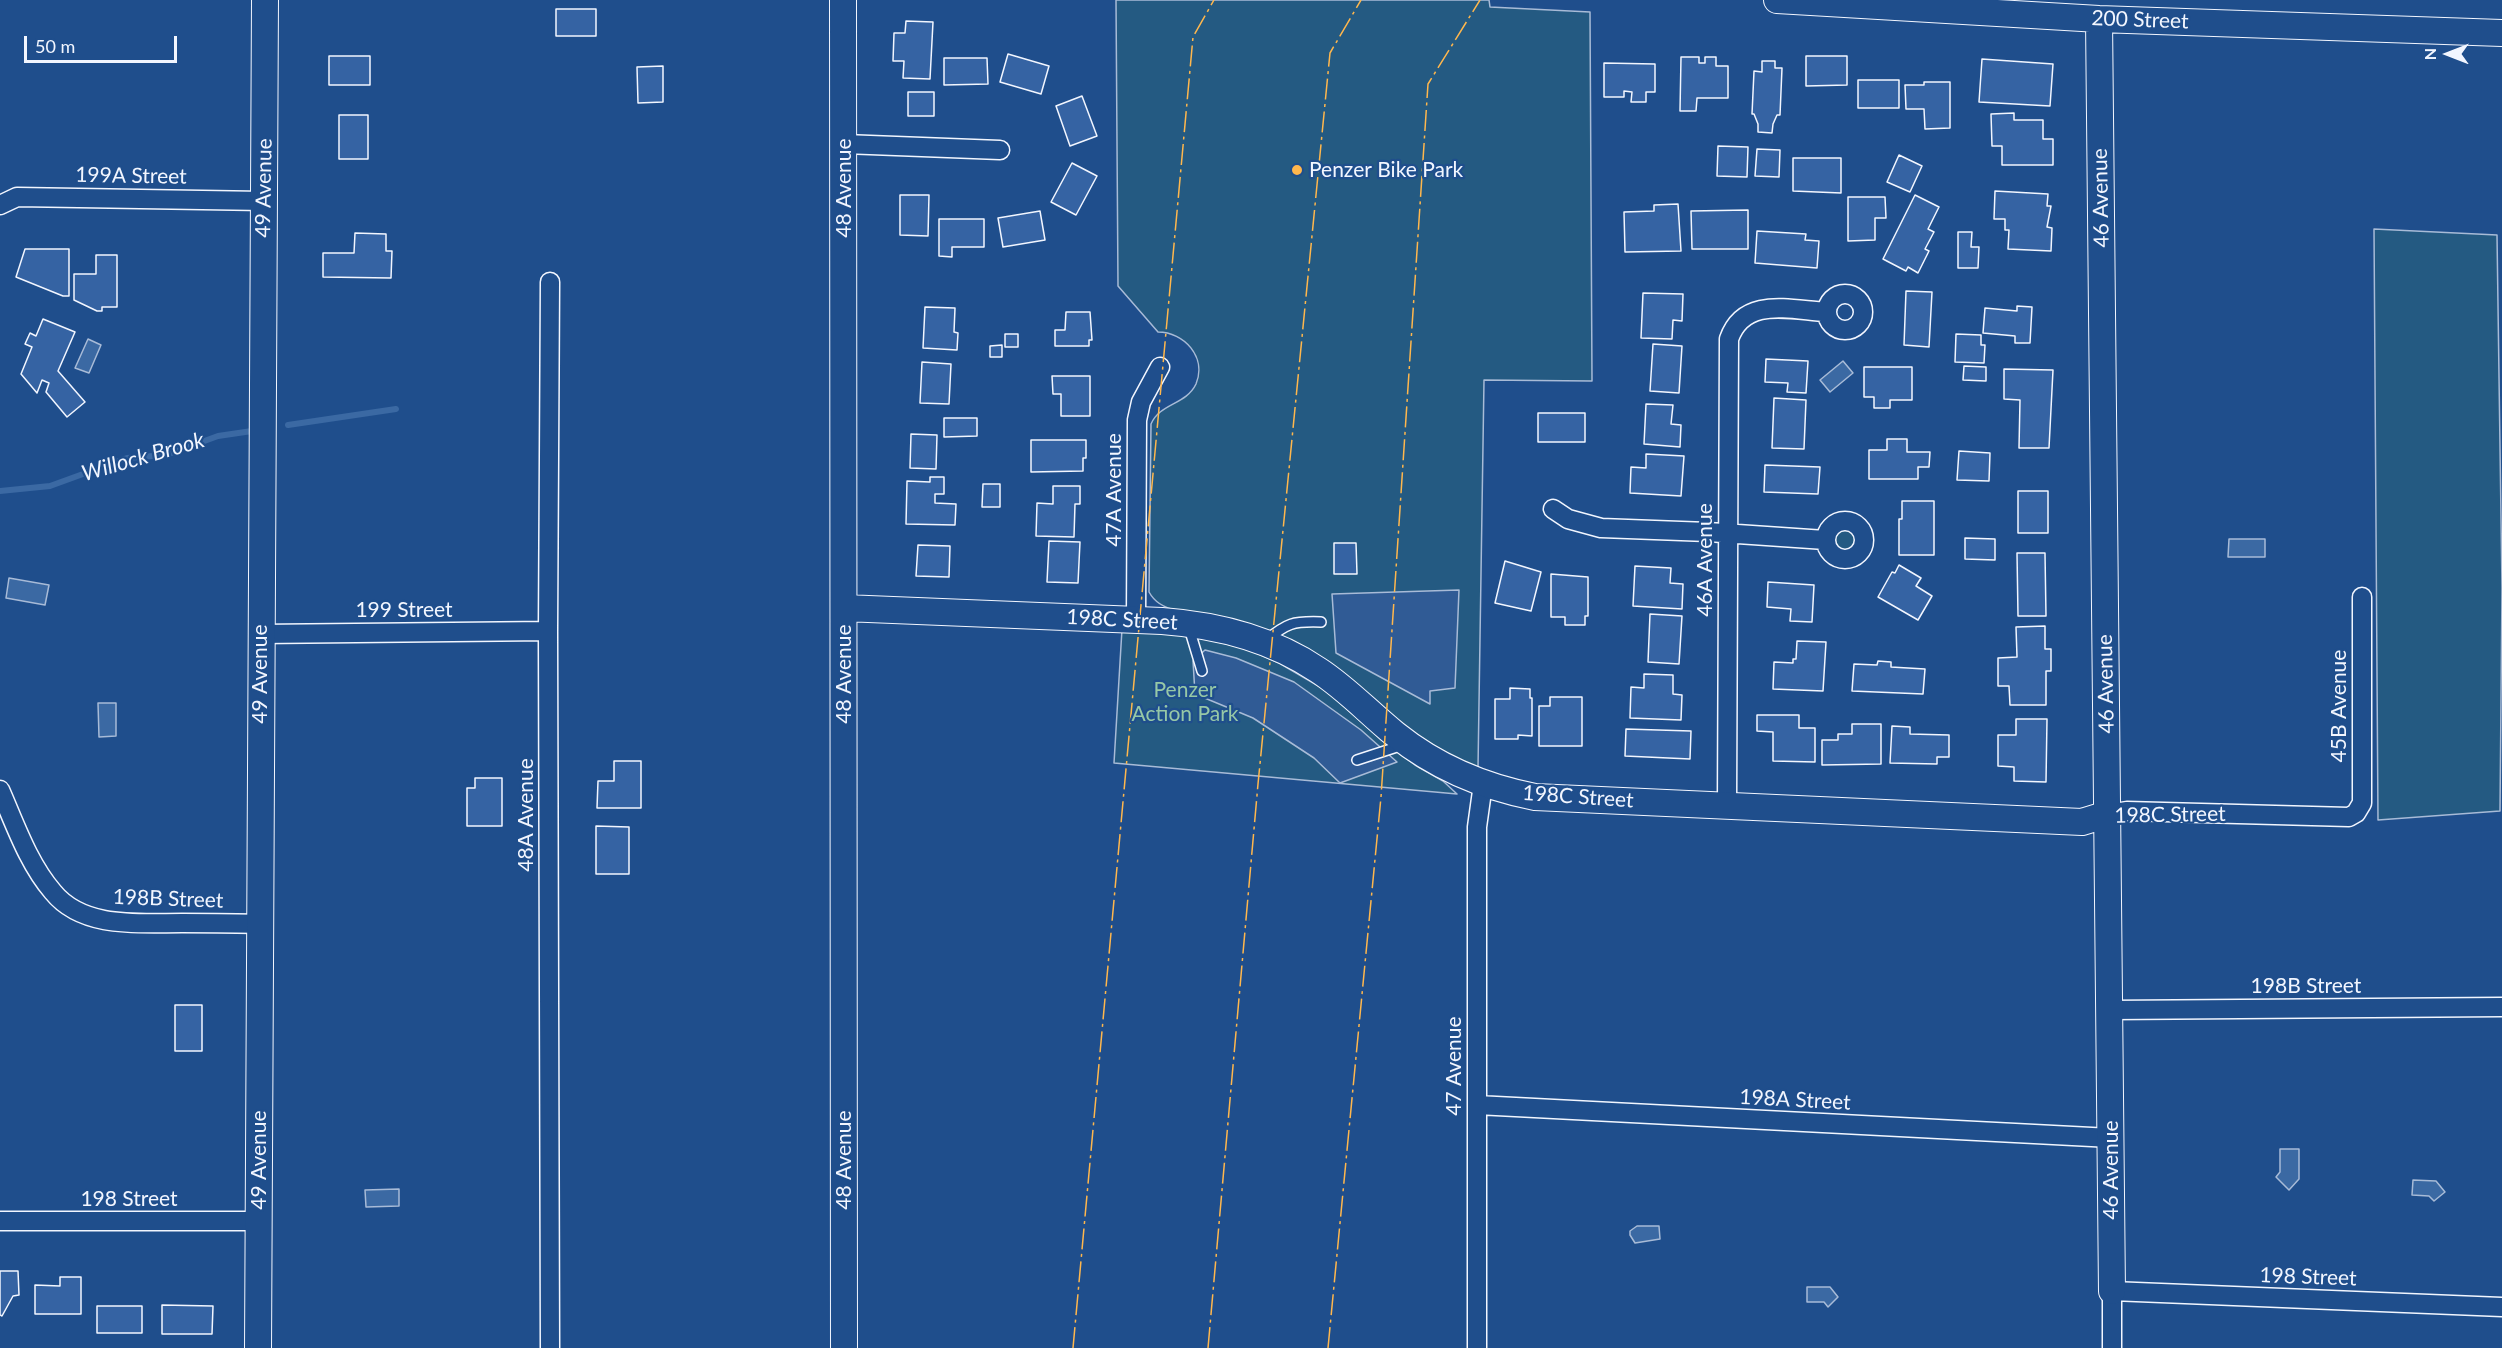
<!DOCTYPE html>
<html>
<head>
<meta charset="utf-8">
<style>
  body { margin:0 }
  #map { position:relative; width:2502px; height:1348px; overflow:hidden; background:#1f4e8c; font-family:Lato,sans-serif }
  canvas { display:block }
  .north { position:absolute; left:2418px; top:24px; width:60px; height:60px; -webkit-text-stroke:4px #1f4e8c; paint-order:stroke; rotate:270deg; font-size:16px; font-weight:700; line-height:24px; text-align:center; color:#f2f6ff }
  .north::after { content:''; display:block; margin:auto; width:21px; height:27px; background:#f2f6ff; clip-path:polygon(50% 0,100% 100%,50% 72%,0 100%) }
  .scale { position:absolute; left:24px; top:36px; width:153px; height:27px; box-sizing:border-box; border:3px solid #f2f6ff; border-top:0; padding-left:8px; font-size:18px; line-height:21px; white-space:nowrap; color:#f2f6ff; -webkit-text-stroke:4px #1f4e8c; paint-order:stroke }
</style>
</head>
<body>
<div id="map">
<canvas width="2502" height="1348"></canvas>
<div class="north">N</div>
<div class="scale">50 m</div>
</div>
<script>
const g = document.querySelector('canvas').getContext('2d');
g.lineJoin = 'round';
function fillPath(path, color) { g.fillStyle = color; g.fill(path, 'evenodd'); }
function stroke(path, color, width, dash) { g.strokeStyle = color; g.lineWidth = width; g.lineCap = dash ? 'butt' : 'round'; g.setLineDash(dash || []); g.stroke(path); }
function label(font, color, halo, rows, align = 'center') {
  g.font = font + ' Lato,sans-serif'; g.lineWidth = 4.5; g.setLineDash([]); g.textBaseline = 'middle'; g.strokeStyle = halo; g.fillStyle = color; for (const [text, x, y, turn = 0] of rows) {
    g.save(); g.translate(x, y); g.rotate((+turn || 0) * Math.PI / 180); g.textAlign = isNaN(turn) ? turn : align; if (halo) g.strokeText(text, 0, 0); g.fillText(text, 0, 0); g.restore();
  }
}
const green = new Path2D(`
  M1116,0H1489L1490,7L1590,12L1592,381L1484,380L1478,768C1446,755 1419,737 1391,716L1177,610C1164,608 1155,603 1149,592L1151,424C1160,403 1186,405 1196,384C1207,357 1184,332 1158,332L1118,286Z
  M2374,229L2497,235L2502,588L2500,811L2378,820Z
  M1833 540a11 11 0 1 1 22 0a11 11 0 1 1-22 0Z
  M1122,629L1185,634L1247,649L1279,663L1327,691L1381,740L1415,765L1443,781L1457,794L1114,763Z`);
fillPath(green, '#245a82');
stroke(green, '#a8bbd7', 1.5);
const parking = new Path2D(`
  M1459,590L1455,688L1430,691V704L1336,653L1332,594Z
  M1205,650L1236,658L1294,682L1361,730L1397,762L1340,783L1314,758L1253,718L1195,694L1193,661Z`);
fillPath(parking, '#305b95');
stroke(parking, '#a8bbd7', 1.5);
const water = new Path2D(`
  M88,339L101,345L89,373L75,368Z
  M1843,361L1853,373L1830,392L1820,380Z
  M2229,539H2265V557H2228Z
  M9,578L49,585L45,605L6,598Z
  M98,703H116V736L99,737Z
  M2280,1149H2299V1179L2289,1190L2276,1177L2280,1172Z
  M2413,1180L2436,1181L2445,1192L2434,1201L2429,1196L2412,1195Z
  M399,1189V1206L366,1207L365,1190Z
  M1637,1226H1659L1660,1239L1635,1243L1630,1235V1231Z
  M1807,1287H1830L1838,1297L1828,1307L1824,1302H1807Z`);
fillPath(water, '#3b69a3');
stroke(water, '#a8bbd7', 1.5);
stroke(new Path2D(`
  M288,425L396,409
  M0,491L50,486L127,458L166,455L218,436L252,431`), '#3b69a3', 6);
const building = new Path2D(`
  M556,9H596V36H556Z
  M906,21L933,22L930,79L903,78L904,61H893L894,33H905Z
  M1008,54L1049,66L1041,94L1000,82Z
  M329,56H370V85H329Z
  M1806,56H1847V85L1806,86Z
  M1681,57H1699V63H1705V57H1716V66H1728V98H1697L1696,111H1680Z
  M944,58H987L988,84L944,85Z
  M1982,59L2053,64L2050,106L1979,102Z
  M1762,61H1775V68H1782L1780,115H1777L1773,124L1772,133L1758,132V124L1754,114H1752L1754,71L1762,72Z
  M1604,63L1655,64V92H1646V102H1631L1632,92L1624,91V97H1604Z
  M663,66V102L638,103L637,67Z
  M1858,80H1899V108H1858Z
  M1924,82H1950V128L1925,129L1924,109H1906L1905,85H1924Z
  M908,92H934V116H908Z
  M1082,96L1097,136L1070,146L1056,106Z
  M2014,113V120H2043V139H2053V165H2002V146H1992L1991,114Z
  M339,115H368V159H339Z
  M1718,146L1748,147L1747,177L1717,176Z
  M1757,149L1780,150L1779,177L1755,176Z
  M1899,155L1922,166L1910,192L1887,182Z
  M1793,158H1841V193L1793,191Z
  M1072,163L1097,176L1076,215L1051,202Z
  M1995,191L2048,194L2047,206H2051L2047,227L2052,228L2051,251L2008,249L2009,230H2005V219H1994Z
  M900,195H929L928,236L900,235Z
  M1915,195L1939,207L1928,229L1934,232L1925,249L1929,251L1918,273L1908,267L1906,271L1883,259Z
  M1848,197H1885L1886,218H1875V240L1848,241Z
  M1678,204L1681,251L1625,252L1624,212L1654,211V205Z
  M1748,210V249H1692L1691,211Z
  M1040,211L1045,240L1003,247L998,218Z
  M939,219H984V247H952V257L939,256Z
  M1757,231L1806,234L1805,240L1819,241L1817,268L1755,263Z
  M1958,232H1972L1971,247H1979L1978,268H1958Z
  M355,233L386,234V251H392L391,278L323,277V253H354Z
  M25,249H69V296H63L16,277Z
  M96,255H117V307H102V311H97L74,300V274H96Z
  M1906,291L1932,292L1929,347L1904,345Z
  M1643,293L1683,294L1682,321L1673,320L1672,339L1641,338Z
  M2017,306L2032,307L2030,343H2015V336L1983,333L1985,308L2017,311Z
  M925,307L955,308L954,332L958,333L957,350L923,348Z
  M1066,312H1090L1092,340H1089V346H1055V330H1065Z
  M43,319L75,332L58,371L85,402L67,417L46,392L49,383L42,380L37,393L21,374L32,347L25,344L30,333L36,336Z
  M1005,334H1018V347H1005Z
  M1956,334L1981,335V345H1985L1984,363L1955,362Z
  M1653,344L1682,346L1679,393L1650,391Z
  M1002,345V357H990V346Z
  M1766,359L1808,361L1806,393L1787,392L1788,383L1765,382Z
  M922,362L951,364L949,404L920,403Z
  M1964,366L1986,367V381L1963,380Z
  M1864,367H1912V400H1890V408H1874V397H1864Z
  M2004,369L2053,370L2049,448H2019L2020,400L2004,399Z
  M1052,376H1090V416H1061V394H1053Z
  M1774,398L1806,400L1804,449L1772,448Z
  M1646,404L1673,405L1671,424L1681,425L1680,447L1644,444Z
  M1538,413H1585V442H1538Z
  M944,418H977V436L944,437Z
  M911,434L937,435L936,469L910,468Z
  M1887,439H1907V452H1930L1929,467H1918V479H1869V450H1887Z
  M1031,440H1086V458H1083V471L1031,472Z
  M1959,451L1990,453L1989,481L1957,480Z
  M1646,454L1684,456L1681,496L1630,493L1631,467L1646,468Z
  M1765,465L1820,467L1818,494L1764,492Z
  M930,477H944V494H935V503L956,504L955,525L906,524L907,481L930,482Z
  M983,484H1000V507H982Z
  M1053,486H1080V504H1075L1074,537L1036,536L1037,503L1053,504Z
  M2018,491H2048V533H2018Z
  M1902,501H1934V555H1899V519H1902Z
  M1965,538L1995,539V560L1965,559Z
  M1049,541L1080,542L1078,583L1047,582Z
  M1334,543H1356L1357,574H1334Z
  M918,545L950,546L949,577L916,576Z
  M2017,553H2045L2046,616H2018Z
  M1505,561L1541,572L1531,611L1495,603Z
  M1899,565L1921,578L1916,586L1932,596L1918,620L1878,597L1892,572L1895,573Z
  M1635,566L1671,568L1670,583L1683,584L1682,609L1633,606Z
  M1551,574L1588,577V616H1585V625H1565V617H1551Z
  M1768,582L1814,585L1812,622L1790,621L1791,609L1767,607Z
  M1650,614L1682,616L1679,664L1648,662Z
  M2045,626V649H2051V671H2046V705H2010L2009,686H1998V658L2017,657L2016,627Z
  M1797,641L1826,642L1823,691L1773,689L1774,662L1793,663V659H1796Z
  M1878,661L1891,662V667L1925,669L1923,694L1852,691L1854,664L1877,665Z
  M1644,674L1673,675V694L1682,695L1681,720L1630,718L1631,687L1644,688Z
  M1510,688L1530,689V698H1532V736L1518,735V739H1495V699H1510Z
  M1550,697H1582V746H1539V706H1550Z
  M1757,715H1799V728H1815V762L1773,761V732L1757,731Z
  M2016,719H2047L2046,782L2014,781V767L1998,766V735H2016Z
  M1852,724H1881V764L1822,765V740H1838V734H1852Z
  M1892,726L1910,727V734L1949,735V757H1937V764L1890,763Z
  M1626,729L1691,731L1690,759L1625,756Z
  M614,761H641V808H597L598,781H614Z
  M475,778H502V826H467V788H475Z
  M596,826L629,827V874H596Z
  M175,1005H202V1051H175Z
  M0,1271H18L19,1295L13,1296L2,1316L0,1315Z
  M60,1277H81V1314H35V1285L60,1286Z
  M162,1305L213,1306L212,1334H162Z
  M97,1306H142V1333H97Z`);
fillPath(building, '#3563a3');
stroke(building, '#f2f6ff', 1.5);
const lane = new Path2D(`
  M1189,628L1202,671
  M1265,641C1287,623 1293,621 1321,622
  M1357,760L1403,745`);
const street = new Path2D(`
  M844,144L1000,150
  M0,205L17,197L264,201
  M1827 312a18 18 0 1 1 36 0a18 18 0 1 1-36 0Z
  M1553,509L1568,519L1601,528L1708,532L1825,540
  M1826 540a19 19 0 1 1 38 0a19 19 0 1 1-38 0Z
  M1136,619L1137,420L1141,402L1160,367
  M260,634L548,631
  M0,790C15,824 28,863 53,892C83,929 139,923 182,923C208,923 234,923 260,924
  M1727,805L1729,339C1744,296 1790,310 1826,312
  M2108,814L2127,811L2349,817L2356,813L2362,803V597
  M2110,1010L2502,1007
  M1477,1105L2111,1138
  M0,1221H259
  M550,1348L548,631L550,282
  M1477,1348V827L1483,784
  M2112,1348V1291L2502,1307`);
const secondary = new Path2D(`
  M843,0L844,1348
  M1777,0L2099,19L2502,33
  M2099,19L2112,1291
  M844,608L1162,621C1217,625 1272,639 1318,670C1346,688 1369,713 1395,734C1436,767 1484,787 1535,797L2082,822L2108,814
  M258,1348L265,0`);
stroke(lane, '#f2f6ff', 12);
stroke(street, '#f2f6ff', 21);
stroke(secondary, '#f2f6ff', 28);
stroke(lane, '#1f4e8c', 9);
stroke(street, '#1f4e8c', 18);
stroke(secondary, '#1f4e8c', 26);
stroke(new Path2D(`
  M1073,1348L1193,37L1214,0
  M1208,1348L1258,784L1330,53L1361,0
  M1328,1348L1381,797L1428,84L1480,0`), '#ffb74d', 1.5, [21, 4.5, 3, 4.5]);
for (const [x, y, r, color] of [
  [1297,170,6,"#ffb74d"]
]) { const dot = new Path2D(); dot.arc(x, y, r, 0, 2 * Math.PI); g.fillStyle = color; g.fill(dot); stroke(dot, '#1f4e8c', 2); }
label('21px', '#f2f6ff', '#1f4e8c', [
  ["200 Street",2140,20,2],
  ["199A Street",131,176,1],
  ["49 Avenue",264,188,-89],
  ["48 Avenue",844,188,-90],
  ["46 Avenue",2101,198,-91],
  ["47A Avenue",1114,490,-90],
  ["46A Avenue",1705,560,-90],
  ["199 Street",404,610],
  ["198C Street",1122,620,3],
  ["49 Avenue",260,674,-90],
  ["48 Avenue",844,674,-90],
  ["46 Avenue",2106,684,-91],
  ["45B Avenue",2339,706,-90],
  ["198C Street",1578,797,4],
  ["48A Avenue",526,815,-90],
  ["198C Street",2170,815,-1],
  ["198B Street",168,899,2],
  ["198B Street",2306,986],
  ["47 Avenue",1454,1066,-90],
  ["198A Street",1795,1100,3],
  ["49 Avenue",259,1160,-90],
  ["48 Avenue",844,1160,-90],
  ["46 Avenue",2111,1170,-90],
  ["198 Street",129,1199],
  ["198 Street",2308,1277,2]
]);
label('21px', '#f2f6ff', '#1f4e8c', [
  ["Penzer Bike Park",1309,170]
], 'left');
label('21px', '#97c8a6', '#1f4e8c', [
  ["Penzer",1185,690],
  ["Action Park",1185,714]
]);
label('italic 22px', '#f2f6ff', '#1f4e8c', [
  ["Willock Brook",143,457,-16]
]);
</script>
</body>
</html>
